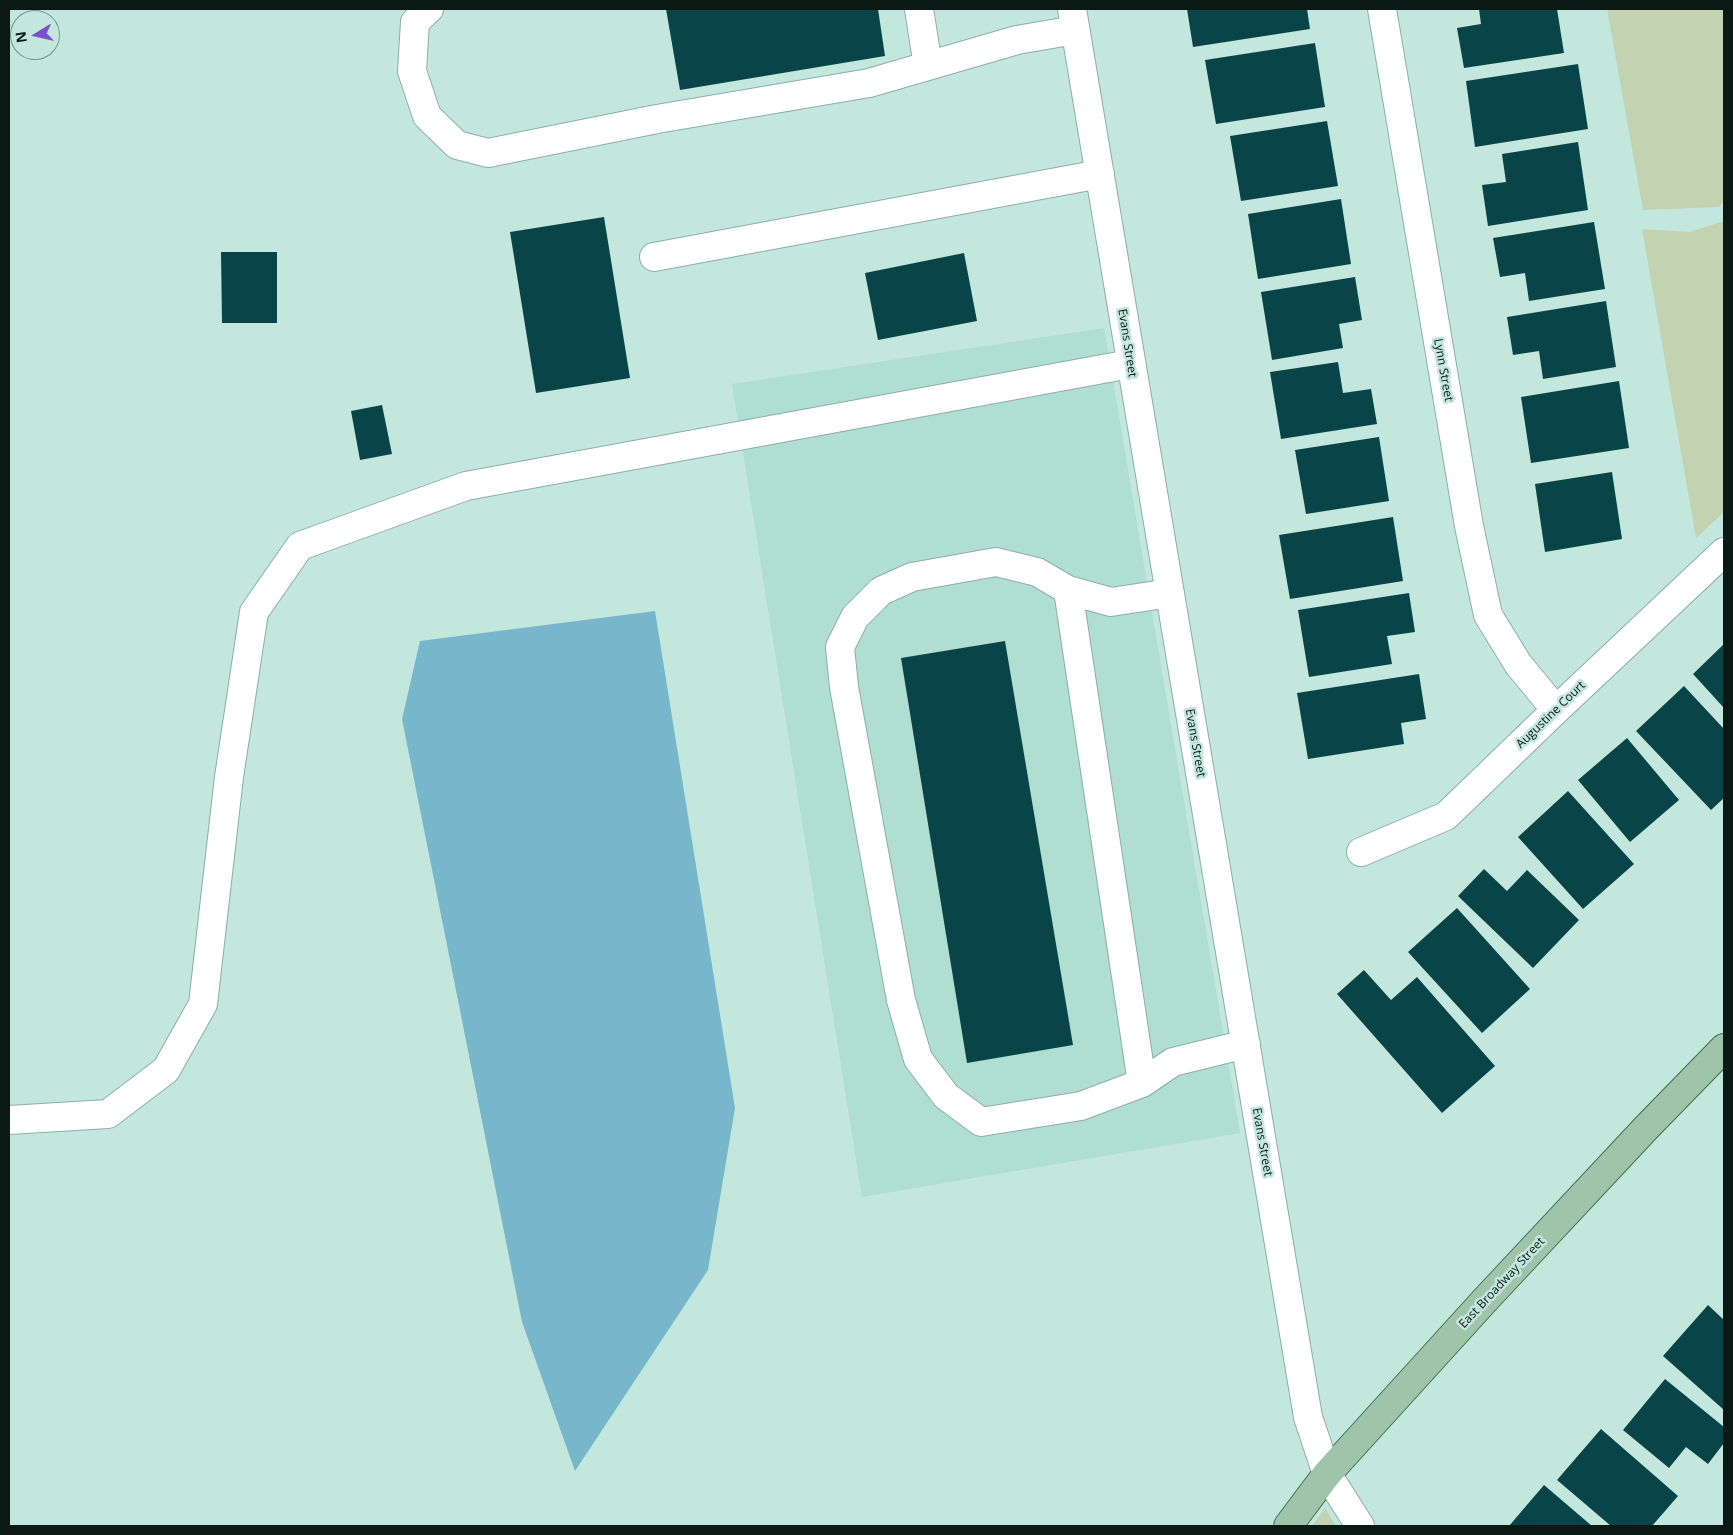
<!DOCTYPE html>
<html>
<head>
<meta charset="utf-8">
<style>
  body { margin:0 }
  #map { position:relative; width:1733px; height:1535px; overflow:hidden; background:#c3e7dd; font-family:"Open Sans",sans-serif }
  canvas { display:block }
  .frame { position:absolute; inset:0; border:10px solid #0b1915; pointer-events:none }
  .north { position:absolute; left:10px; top:10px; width:50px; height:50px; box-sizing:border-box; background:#c3e7dd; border:1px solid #79958d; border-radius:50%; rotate:261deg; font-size:14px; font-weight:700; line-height:20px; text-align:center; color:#0b1915 }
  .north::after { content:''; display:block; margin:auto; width:18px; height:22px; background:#7952cb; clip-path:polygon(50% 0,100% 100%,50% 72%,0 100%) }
</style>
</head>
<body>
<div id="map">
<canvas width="1733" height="1535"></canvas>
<div class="frame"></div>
<div class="north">N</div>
</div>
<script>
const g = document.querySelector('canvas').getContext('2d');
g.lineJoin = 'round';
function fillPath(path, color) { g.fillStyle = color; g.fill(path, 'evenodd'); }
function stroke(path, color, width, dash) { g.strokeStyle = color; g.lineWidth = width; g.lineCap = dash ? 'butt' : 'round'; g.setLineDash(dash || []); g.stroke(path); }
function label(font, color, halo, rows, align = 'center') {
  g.font = font + ' "Open Sans",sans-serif'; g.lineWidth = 5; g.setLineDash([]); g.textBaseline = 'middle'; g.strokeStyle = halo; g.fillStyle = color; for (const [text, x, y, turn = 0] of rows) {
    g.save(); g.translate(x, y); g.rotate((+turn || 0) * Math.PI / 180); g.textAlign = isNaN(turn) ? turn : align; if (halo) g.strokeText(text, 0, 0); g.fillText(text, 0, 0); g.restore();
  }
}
fillPath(new Path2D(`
  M1104,328L1240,1133L862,1197L732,384Z`), '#b0ded1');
fillPath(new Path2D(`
  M1607,9H1724V201L1719,207L1643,210Z
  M1724,221V512L1696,538L1642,229L1690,232Z
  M1325,1508L1336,1526H1312Z`), '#c3d2b1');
fillPath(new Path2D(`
  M655,611L735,1108L708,1270L575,1471L522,1322L402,719L420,641Z`), '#78b6cc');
fillPath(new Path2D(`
  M666,9H878L885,56L680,90Z
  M1187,9H1307L1310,29L1193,47Z
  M1479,9H1557L1564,53L1464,68L1457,28L1481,24Z
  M1315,43L1325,107L1216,124L1205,60Z
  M1578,64L1588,129L1475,147L1466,81Z
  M1327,121L1338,186L1241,201L1230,136Z
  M1578,142L1588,210L1488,226L1482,185L1506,182L1502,154Z
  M1341,199L1351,264L1258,279L1248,214Z
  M604,217L630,378L536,393L510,232Z
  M1594,222L1605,289L1529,301L1525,273L1500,277L1493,238Z
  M221,252H277V323H222Z
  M964,253L977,321L878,340L865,273Z
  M1355,277L1362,320L1339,324L1343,348L1272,360L1261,292Z
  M1606,301L1616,367L1543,379L1539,351L1513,355L1507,317Z
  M1338,362L1343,393L1371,389L1377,424L1281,439L1270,372Z
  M1619,381L1629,448L1531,463L1521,397Z
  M382,405L392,454L360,460L351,411Z
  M1379,437L1389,501L1306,514L1295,450Z
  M1612,472L1622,539L1545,552L1535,484Z
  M1393,517L1403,581L1290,599L1279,535Z
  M1409,593L1415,632L1387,636L1392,664L1309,677L1298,610Z
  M1005,641L1073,1045L967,1063L901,658Z
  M1724,644V708L1693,674Z
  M1419,674L1426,719L1401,723L1404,744L1308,759L1297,693Z
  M1684,686L1724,729V798L1711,810L1636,731Z
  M1627,738L1679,800L1630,842L1578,780Z
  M1568,791L1634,864L1583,909L1518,837Z
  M1484,869L1507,891L1527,870L1579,920L1533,968L1458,896Z
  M1457,908L1530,989L1482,1033L1408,952Z
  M1364,970L1391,1000L1417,977L1495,1066L1442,1113L1337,994Z
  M1708,1305L1724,1320V1410L1663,1356Z
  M1665,1379L1724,1427V1443L1708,1464L1686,1447L1669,1468L1623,1430Z
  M1601,1429L1678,1496L1652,1526H1611L1557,1480Z
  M1544,1485L1592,1526H1509Z`), '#094548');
const minor = new Path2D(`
  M429,9L415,22L412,71L427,116L457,145L488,153L657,119L869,83L1017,40L1075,30
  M919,9L928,66
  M1072,9L1308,1417L1327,1474L1360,1526
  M1382,9L1469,526L1488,615L1518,664L1556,710
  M654,257L1100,174
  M1068,590L1142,1083
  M1170,593L1111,602L1068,590L1037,572L996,562L912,577L881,591L855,617L840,647L844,687L901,1000L918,1059L946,1096L981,1122L1081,1106L1142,1083L1173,1062L1246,1044
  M1361,852L1446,816L1556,710L1724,552
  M9,1120L108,1114L166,1070L203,1004L229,777L254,612L300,546L466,486L1130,364`);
const major = new Path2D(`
  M1288,1526L1327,1474L1486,1299L1646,1128L1724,1048`);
stroke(minor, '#8cafa5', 30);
stroke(major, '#426e50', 30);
stroke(minor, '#fff', 28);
stroke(major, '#a0c4a9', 28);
label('12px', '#0b1915', '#c3e7dd', [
  ["Evans Street",1127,343,81],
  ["Lynn Street",1443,370,80],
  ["Augustine Court",1551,715,-44],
  ["Evans Street",1195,743,80],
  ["Evans Street",1262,1142,80],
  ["East Broadway Street",1502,1283,-47]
]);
</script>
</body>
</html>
